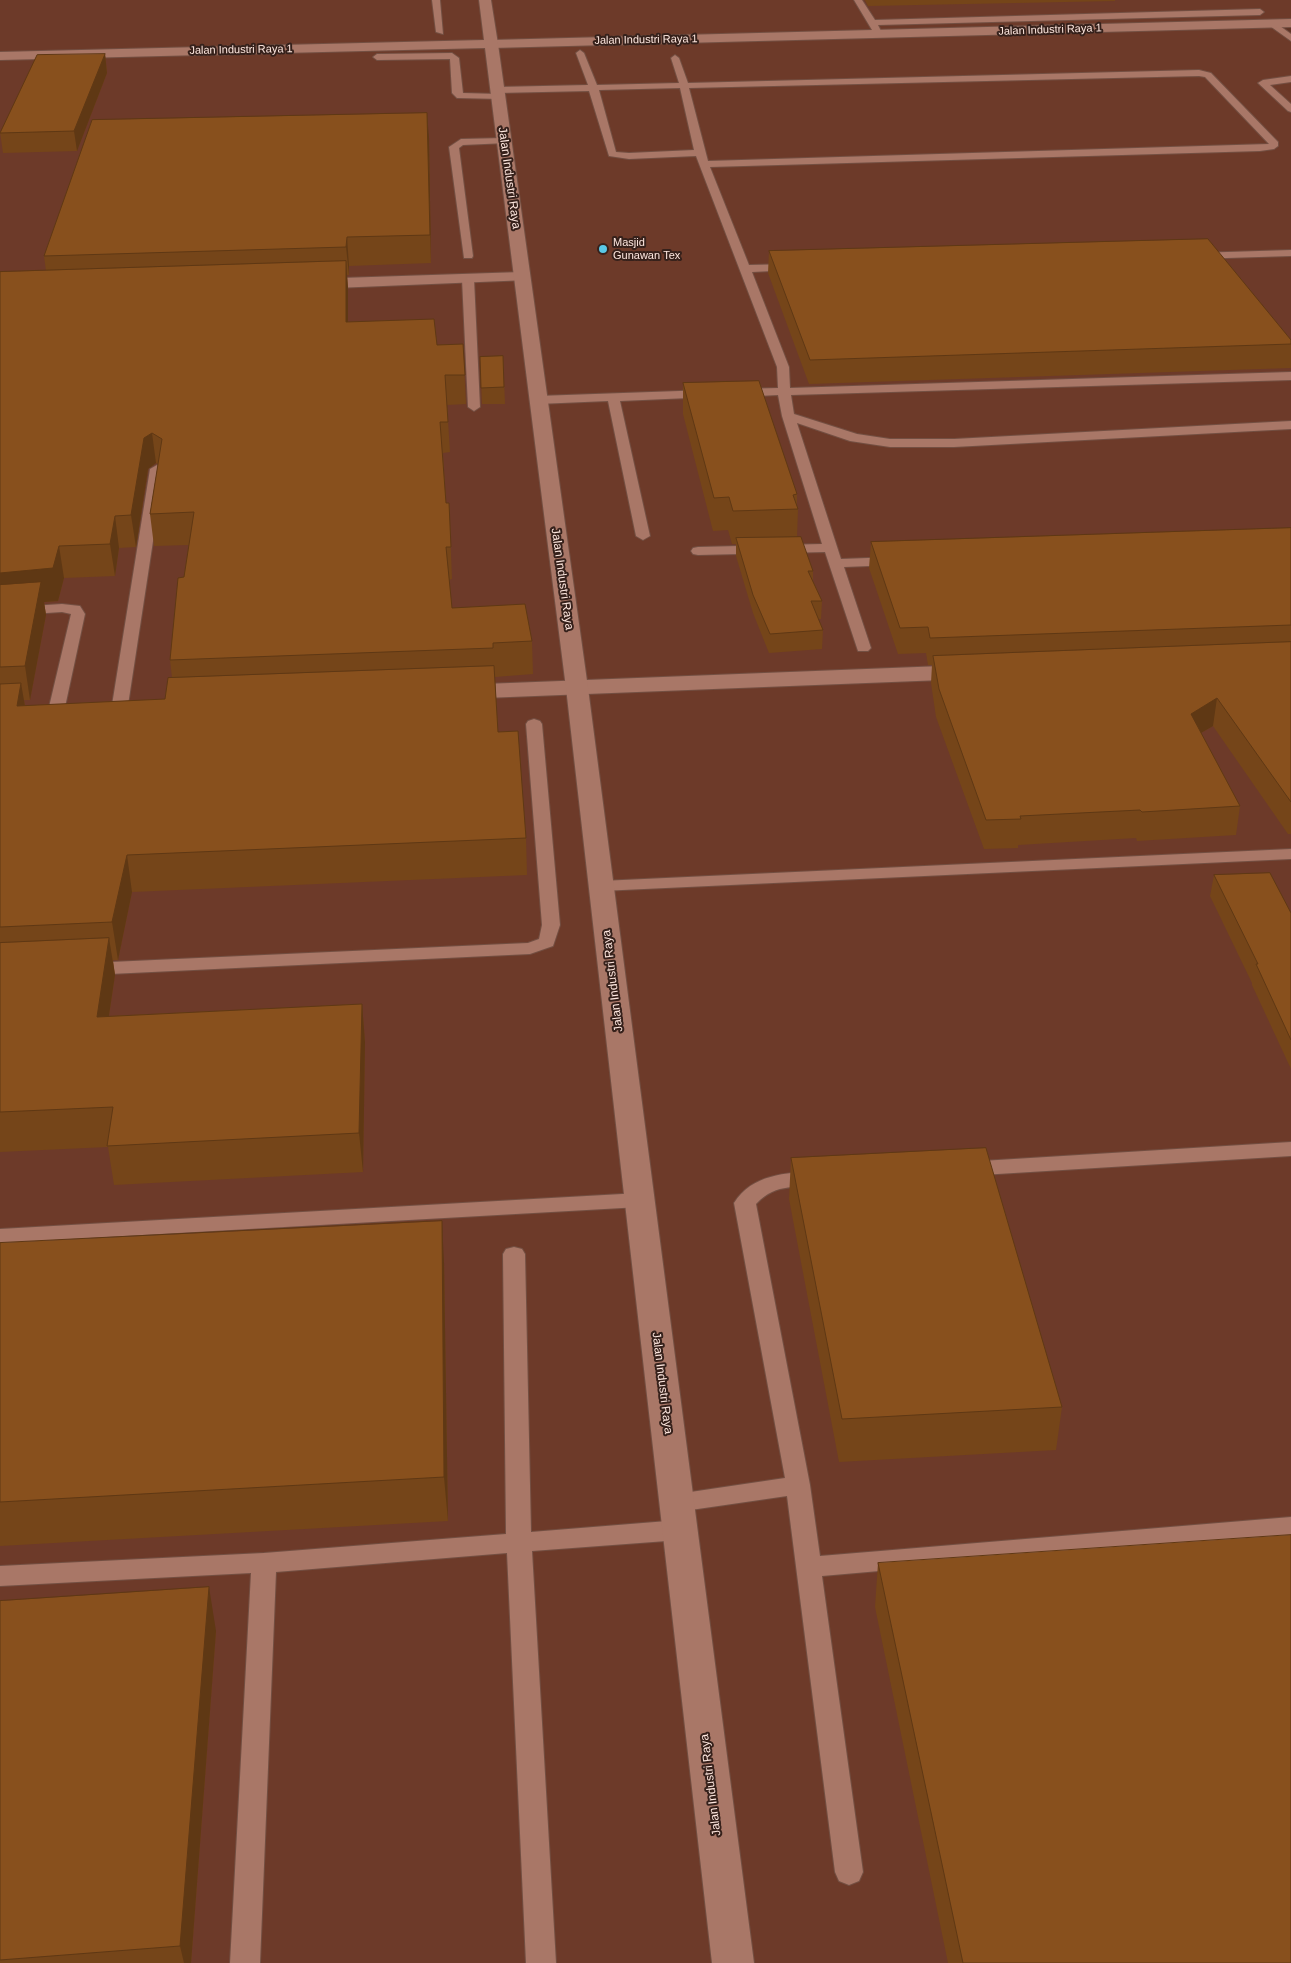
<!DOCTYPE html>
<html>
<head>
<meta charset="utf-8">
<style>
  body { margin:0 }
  canvas { display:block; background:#5f3324 }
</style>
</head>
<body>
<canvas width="1291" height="1963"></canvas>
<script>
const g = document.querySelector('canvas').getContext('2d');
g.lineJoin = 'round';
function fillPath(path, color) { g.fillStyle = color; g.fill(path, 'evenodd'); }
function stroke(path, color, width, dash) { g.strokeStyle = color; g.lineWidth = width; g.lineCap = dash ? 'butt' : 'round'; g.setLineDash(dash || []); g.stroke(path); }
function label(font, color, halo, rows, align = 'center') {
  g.font = font + ' Arial,sans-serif'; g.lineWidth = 4; g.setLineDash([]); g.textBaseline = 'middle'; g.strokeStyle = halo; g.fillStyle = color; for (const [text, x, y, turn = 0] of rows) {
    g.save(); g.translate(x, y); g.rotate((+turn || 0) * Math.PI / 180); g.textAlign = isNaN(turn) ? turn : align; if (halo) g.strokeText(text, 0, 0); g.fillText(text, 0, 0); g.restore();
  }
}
fillPath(new Path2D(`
  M0,0H1291V22L1274,24L1291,36V1963H0Z`), '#6d3a29');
const service = new Path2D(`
  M432,0H440L443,34L436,32Z
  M854,0H862L875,20L1260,9L1264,12L1260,15L878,25L882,33L878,36L875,35Z
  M1273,21L1291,34V41L1270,26V22Z
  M580,50L584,53L597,85L679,83L671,58L675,55L679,58L688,83L1199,70L1211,73L1278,142V146L1274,149L1260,151L710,167L749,265L793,264L799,267L793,270L752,272L789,367L790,388L1291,372V380L791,395L794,414L857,434L890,439H954L1291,421V429L954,447H890L850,441L797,423L841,559L895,557L900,558L902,561L900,564L895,565L844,567L871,648L868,651H858L825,552L698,555L693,554L691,551L693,548L698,547L822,544L782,416L778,395L738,397L732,393L738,389L778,388L777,367L696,156L629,159L609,156L589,91L497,93L492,90L497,87L588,85L576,53ZM1199,76L1205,77L1269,144L708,161L689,88ZM680,88L694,150L629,153L616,152L599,90Z
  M452,53L459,58L463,93L498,94L501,95V99L457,98L452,93L450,59L377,60L373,57L377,54Z
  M1291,76V82L1270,85L1291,104V112L1288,111L1258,83L1263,80Z
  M504,138L507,139V143L463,145L459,148L473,256L472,258H464L449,147L461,139Z
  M1291,250V256L1195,259L1190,256L1195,253Z
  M468,276L474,279L480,407L474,411L468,407L462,279Z
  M708,390L714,394L712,397L620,401L650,536L643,540L636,536L608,401L538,404L532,400L538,396Z
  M157,465L164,469L128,705L126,708H114L112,705L150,469Z
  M62,604L80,606L85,614L65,707L63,710H51L49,707L71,614L62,612L0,616V608Z
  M534,719L540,721L542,724L560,925L553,946L530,954L89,975L82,973L80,969L82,965L89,963L528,943L539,939L542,925L526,724L528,721Z
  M1291,849V859L601,891L595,890L592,886L595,882L601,881Z
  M1291,1142V1156L965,1176L958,1174L955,1169L958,1164L965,1162Z
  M816,1171L823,1173L826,1178L823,1183C797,1190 778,1181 756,1204L810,1485L820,1556L1291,1517V1535L822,1576L863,1872L859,1881L849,1885L839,1881L835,1872L787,1496L677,1512L668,1510L665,1503L668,1496L677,1494L785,1478L734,1203C752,1174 786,1173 816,1171Z
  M640,1193L647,1195L651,1200L647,1205L640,1207L0,1243V1229Z
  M514,1247L522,1249L525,1254L531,1532L680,1520L689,1523L692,1530L689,1537L680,1540L532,1551L556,1963H526L507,1553L276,1572L260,1963H230L251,1573L0,1586V1566L264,1553L506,1534L503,1254L506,1249Z`);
const minor = new Path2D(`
  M1291,19V27L492,48L486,44L492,40Z
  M522,272L528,274L530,277L528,280L311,289L305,288L303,284L305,280L311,279Z
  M968,665L976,667L979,672L976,677L968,679L459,699L451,697L448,692L451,687L459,685Z`);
const tertiary = new Path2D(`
  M479,0H491L498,44L588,688L754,1963H712L566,688L485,48L0,60V52L484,40Z`);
stroke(service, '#734f42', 2);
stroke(minor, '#734f42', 2);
stroke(tertiary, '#734f42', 2);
fillPath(service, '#a97767');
fillPath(minor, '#a97767');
fillPath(tertiary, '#a97767');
fillPath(new Path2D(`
  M865,0H1115V1L868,6Z
  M105,54L107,73L77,151L3,153L0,132Z
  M429,138L431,263L349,266V275H347L348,288V322L437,345L463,344L466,404L447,405L450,452L443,453L446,503H449L452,579L449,580L452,608L532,641L533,674L495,677L498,732L526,838L527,875L132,892L118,960H113L115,975L109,1016L362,1004L365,1042L363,1172L114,1185L108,1147L0,1152V272L46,271L44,256ZM156,463L158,464L150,514L154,546L189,545L170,660L172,678L165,699L25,706L24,700H30L46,615L44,602L58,601L64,578L115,576L119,548L136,547L148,469Z
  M769,251L1291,344V368L809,384L768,273Z
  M503,356L505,404H482L480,357Z
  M683,383L797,494V506L798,509L797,537L813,571V581L822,601L821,619H818L823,630L822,649L769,653L753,613L736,556V544H732L728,530L713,531L683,414Z
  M1291,528V834H1288L1213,726L1201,733L1240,806L1236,835L1137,841L1136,838L1018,845V848L984,849L936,717L931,683L932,665H928L926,653L898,654L869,568L871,542Z
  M1214,875L1291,913V1069L1252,985V983L1210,896Z
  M791,1158L1062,1407L1056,1450L839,1462L789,1199Z
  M0,1243L444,1263L448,1521L0,1546Z
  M878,1563L1291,1963H948L875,1607Z
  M0,1601L216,1631L191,1963H0Z`), '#754519');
fillPath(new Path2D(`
  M105,54L107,73L77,151L74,131Z
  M427,113L429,138L431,263L430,235Z
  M347,237L349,266V275L346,247Z
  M346,261L348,288V351L346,322Z
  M152,433L156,463L148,469L136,547L131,515L144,438Z
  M115,516L119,548L115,576L110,544Z
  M59,546L64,578L58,601L44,602L46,615L30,700L25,666L0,607V573Z
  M21,683L27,718L17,706Z
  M1217,698L1213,726L1187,741L1191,714Z
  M127,855L132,892L118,960L112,922Z
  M109,938L115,975L103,1055L97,1017Z
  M362,1004L365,1042L363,1172L359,1133Z
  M442,1221L444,1263L448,1521L444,1477Z
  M209,1587L216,1631L191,1963H184L180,1946Z`), '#5f3814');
const building = new Path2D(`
  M105,54L74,131L0,133L37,55Z
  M427,113L430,235L347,237L346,247L44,256L92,120Z
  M1208,239L1291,340V344L810,360L769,251Z
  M346,261V322L434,319L437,345L463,344L465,375H445L448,422H440L446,503H449L451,547H446L452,608L525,604L532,641L493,643V648L170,660L178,578L184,577L194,512L150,514L162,439L152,433L144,438L131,515L115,516L110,544L59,546L53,568L0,573V272Z
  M503,356L504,387L481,388L480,357Z
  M759,381L797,494L793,495L798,509L733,511L729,497L714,498L683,383Z
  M1291,528V625L930,638L928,627L900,628L871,542Z
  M801,537L813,571H808L822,601H811L823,630L770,634L753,595L736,538Z
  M41,582L25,666L0,667V585Z
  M1291,642V802L1217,698L1191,714L1240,806L1142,812L1140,810L1020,816L1021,819L986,820L939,689L933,656Z
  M494,666L498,732L518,731L526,838L127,855L112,922L0,927V684L21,683L17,706L165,699L168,678Z
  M1270,873L1291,913V1040L1256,964H1258L1214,875Z
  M109,938L97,1017L362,1004L359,1133L107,1146L113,1107L0,1112V943Z
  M986,1148L1062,1407L842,1419L791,1158Z
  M442,1221L444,1477L0,1502V1243Z
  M1291,1535V1963H963L878,1563Z
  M209,1587L180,1946L0,1960V1601Z`);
fillPath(building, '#88501d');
stroke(building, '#5f3814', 1);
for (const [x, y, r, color] of [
  [603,249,5,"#5ac8e6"]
]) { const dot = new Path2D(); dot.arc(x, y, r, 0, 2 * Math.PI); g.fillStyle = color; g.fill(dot); stroke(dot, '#36211b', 2); }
label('11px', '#fee7df', '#36211b', [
  ["Jalan Industri Raya 1",1050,30,-2],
  ["Jalan Industri Raya 1",646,40,-1],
  ["Jalan Industri Raya 1",241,50,-1]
]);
label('11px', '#fee7df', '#36211b', [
  ["Masjid",613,243],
  ["Gunawan Tex",613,256]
], 'left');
label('12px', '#fee7df', '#36211b', [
  ["Jalan Industri Raya",509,178,82],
  ["Jalan Industri Raya",562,579,82],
  ["Jalan Industri Raya",613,981,-97],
  ["Jalan Industri Raya",662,1383,83],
  ["Jalan Industri Raya",711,1785,-97]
]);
</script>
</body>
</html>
